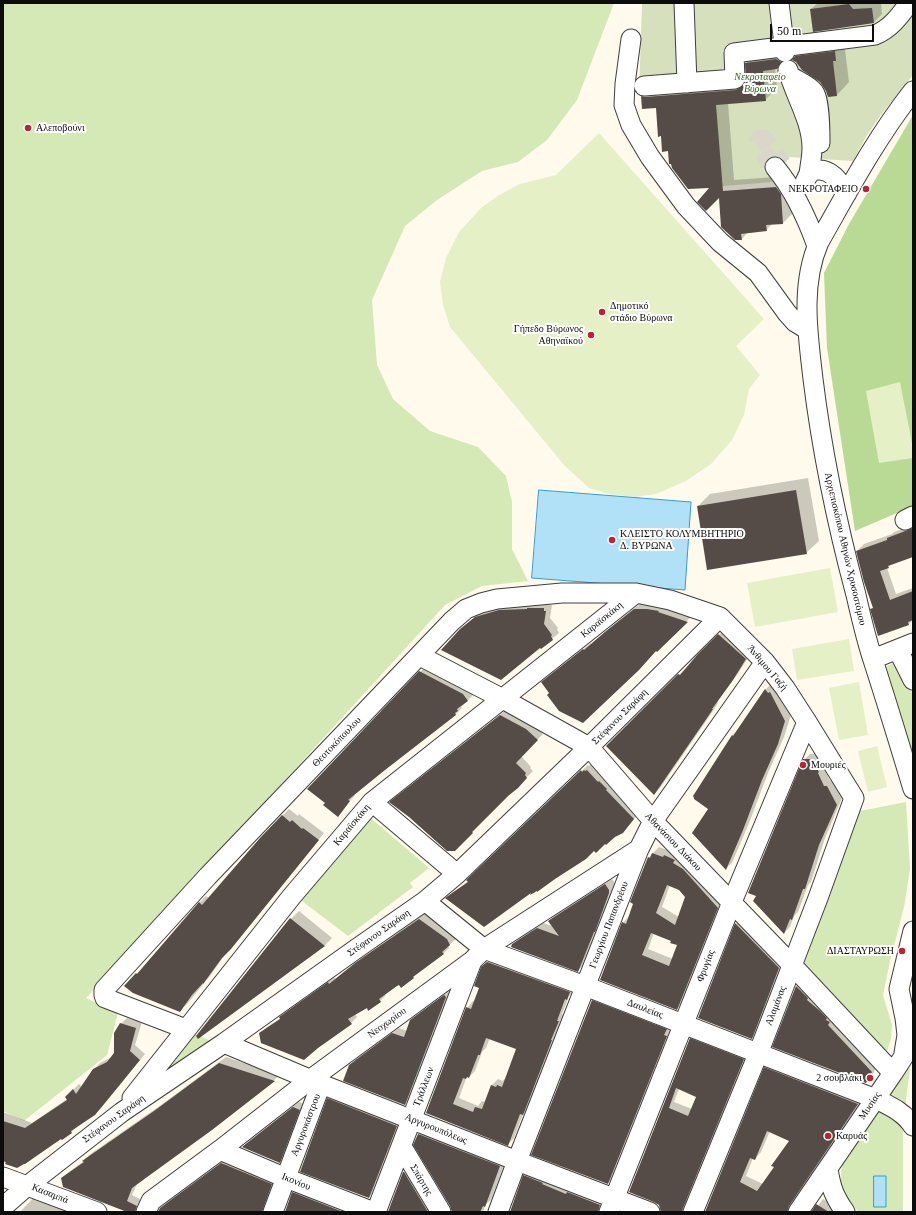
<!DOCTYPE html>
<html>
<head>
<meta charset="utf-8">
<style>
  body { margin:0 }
  #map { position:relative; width:916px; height:1215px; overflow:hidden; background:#fffaeb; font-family:Georgia,serif }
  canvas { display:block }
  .frame { position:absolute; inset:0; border:4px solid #0c0c0c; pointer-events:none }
  .scale { position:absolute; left:770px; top:24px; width:104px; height:18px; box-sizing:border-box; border:2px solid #0c0c0c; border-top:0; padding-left:5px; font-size:12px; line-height:14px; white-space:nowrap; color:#0c0c0c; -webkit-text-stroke:3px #fff; paint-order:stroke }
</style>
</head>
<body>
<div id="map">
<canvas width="916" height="1215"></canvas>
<div class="frame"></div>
<div class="scale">50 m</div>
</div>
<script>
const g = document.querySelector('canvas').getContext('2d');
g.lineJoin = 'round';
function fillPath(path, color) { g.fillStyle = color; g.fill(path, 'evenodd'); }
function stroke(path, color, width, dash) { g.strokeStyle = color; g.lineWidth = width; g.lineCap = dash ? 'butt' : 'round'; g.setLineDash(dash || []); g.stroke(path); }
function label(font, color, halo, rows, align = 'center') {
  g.font = font + ' Georgia,serif'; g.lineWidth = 4; g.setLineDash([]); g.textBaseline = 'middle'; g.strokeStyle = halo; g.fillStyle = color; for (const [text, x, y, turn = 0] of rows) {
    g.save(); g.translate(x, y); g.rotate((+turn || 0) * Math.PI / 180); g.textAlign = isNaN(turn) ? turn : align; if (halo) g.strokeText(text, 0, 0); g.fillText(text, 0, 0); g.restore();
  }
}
fillPath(new Path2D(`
  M3,3H614L577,100L547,140L518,162L482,171L437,200L405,226L372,300L377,365L393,399L430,431L478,447L506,476L512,502V549L528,581L482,586L445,605L86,998L118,1013L107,1055L24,1121L3,1111Z
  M896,662L913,695V756L885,667Z
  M906,802L910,869L904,907L890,961L883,995L892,1025L891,1038L887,1052L800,958L860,811Z
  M366,814L429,868L410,883L413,887L348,936L298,898Z
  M190,1032L214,1042L160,1082L154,1076Z
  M905,1067L910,1069L905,1107L886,1098Z
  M880,1109L900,1123L903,1130V1212H858L840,1189L842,1163Z`), '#d4e9b5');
fillPath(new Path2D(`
  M913,115V506L855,531L827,348L824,273L849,224Z`), '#b9da94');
fillPath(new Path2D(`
  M642,3H913V75L883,112L867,135L853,161L787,157V162L770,165L772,182L688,189L680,92L639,95Z`), '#d7e0bd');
fillPath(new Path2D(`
  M599,133L764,319L736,346L760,375L749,389L744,415L732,440L711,464L686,481L656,494L636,497L608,494L589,488L564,465L450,327L443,305L440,282L446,258L459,232L481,208L499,195L520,184L556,175Z
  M900,382L913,448V458L879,463L866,391Z
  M830,568L838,612L755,627L747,583Z
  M849,639L854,671L797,680L792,649Z
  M859,682L868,735L839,740L829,688Z
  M877,746L887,787L868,792L858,751Z`), '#e5f0c7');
const water = new Path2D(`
  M539,490L691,502L685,590L532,578Z
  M874,1176H886V1207H874Z`);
fillPath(water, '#b0e1f6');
stroke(water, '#369dce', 1);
fillPath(new Path2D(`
  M818,3H881L882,14L873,23L811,9Z
  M809,44L848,47L845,50L849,82L837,95L827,91L821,81L796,57Z
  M758,51L789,56L777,68H775L777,88L765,100L728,103L734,180L788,176L795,211L783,223H773L766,230L748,232L742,239L719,197L669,150L657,107L642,97L653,85L657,86L747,79L746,63Z
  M808,478L819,541L806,553L698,506L710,494Z
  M913,525V556L893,563L887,568L896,594L913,588V620L909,624L872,609L874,607L857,551L864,544L892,534L894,532Z
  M549,603V605H552L550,618L558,628L557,629L559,633L541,648L460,630L478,614L491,608Z
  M641,603L693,615L657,650L550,693L549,676L591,643V644L613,625Z
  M725,629L751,653L739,672L717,702L718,703L713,711L660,788L654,794L607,746L685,669L686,670L698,656Z
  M426,666L469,689L473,695L461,707L462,708L456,714L354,794L355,795L338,816L420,672Z
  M771,684L791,715L784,737L768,773L749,823L732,863L726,868L709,809L732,736L737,731L766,689Z
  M506,710L532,724L543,734L521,756L531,767L530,768L533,771L455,850L397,796Z
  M810,754H817L830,781L833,780L842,798L825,838L811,882L808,885L798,912L794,916L790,927L784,933L804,760Z
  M591,764L592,766L594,764L640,812L629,825L533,891L447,898L453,892L469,881L474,874L588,765L589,766Z
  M289,809L298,816L299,814L324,833L237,941L228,950L210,976L187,1004L180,1010L126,986L143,967L199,903L206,896L209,898L261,838Z
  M659,847L670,851L724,901L683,1002L677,1009L601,979L623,923L629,916L649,857ZM670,885L680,889L686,897L679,917L662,907ZM654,933L672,940L678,945L673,959L648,949Z
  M612,879L615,883V886L592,946L590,947L584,964L578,971L513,945L519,938L543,923L552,926L549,921L555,915Z
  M299,911L332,938L325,945L198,1037L197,1036L291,919Z
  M425,913L453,933L456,939L448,946L449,948L443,954L419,971L401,987L399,984L385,994L386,995L380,1001L355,1014L357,1017L351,1023L260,1034L267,1027L281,1018L286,1012L334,977L336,979L362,958Z
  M743,917L785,961L758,1031L752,1038L699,1017L736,924Z
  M494,956L575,986L573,992L569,996L562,1014L564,1015L529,1108L523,1114L514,1138L508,1144L427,1113L467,1008L473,1001L475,1002L481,987L482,968ZM490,1038L518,1048L506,1080L504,1079L503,1081L498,1079L492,1085L486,1102L482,1101L478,1106L459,1098L467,1076L469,1077L475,1071L482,1052L486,1048Z
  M803,980L877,1065L872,1076L866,1082L774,1046L797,986Z
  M450,990L452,991L411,1098L405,1104L350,1066L356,1059L399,1028L407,1031L411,1021L417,1015Z
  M599,995L672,1030L614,1177L608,1183L592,1001Z
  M127,1018L142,1022L135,1045L145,1054L101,1108L71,1132L16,1167L3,1162V1112L32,1123L67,1099L66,1097L79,1084L82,1087L94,1069L100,1063L112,1057L115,1053L121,1024Z
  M697,1033L749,1053L690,1212H662L659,1204L630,1192L691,1039ZM679,1089L697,1096L692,1109L674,1102Z
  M226,1057L280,1075L274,1080L211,1129L137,1184L132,1195L142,1200L139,1212H129L62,1178L69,1172L84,1161L89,1155L161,1105Z
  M771,1062L864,1098L795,1199L793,1205L795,1212H706L765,1068ZM770,1131L790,1141L776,1167L763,1184L746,1176L753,1158L755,1159L761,1152Z
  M334,1093L403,1120L375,1191L369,1197L328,1099Z
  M299,1102L305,1104L285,1156L279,1162L243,1147L249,1141Z
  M425,1128L506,1160L491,1200L486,1204L483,1212H453L419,1134Z
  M228,1157L277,1178L270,1212H159L167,1202Z
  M410,1166L438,1212H389L404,1173Z
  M530,1170L606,1198V1212H511L524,1176Z
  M299,1187L365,1212H286L293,1193Z
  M36,1195L76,1212H20Z
  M823,1199L834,1205L840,1212H813Z`), '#0003');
fillPath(new Path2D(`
  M849,4L853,9L872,8L874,23L813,32L810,9Z
  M835,51L836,61H833L837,96L828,97L826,91L820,82L802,70L796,62L792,60L795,56Z
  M776,59L781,62L777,69L763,71L766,101L716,105L723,191L776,187L781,194L783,224L766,225L767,231L741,234L742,240H735L721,227L719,198L706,211L697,202L709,188L688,189L672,168L671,164H669L668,151L662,152L661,136L658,137L656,108L642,109L641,96L645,97L736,90L746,84L745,63Z
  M796,490L807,554L707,570L697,506Z
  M913,528V557L888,566L889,568L880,571L890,600L913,591V620L908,622L909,625L878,636L870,609L873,608L864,582L856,551L887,540V538Z
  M527,608H544V611H546L544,624L552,635L551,636L553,640L541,649L540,648L501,680L441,650L460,629L475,617L499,610L527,609Z
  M634,609H647L659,611L658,612L688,622L657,652L656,651L639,670L583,723L559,711L547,695L549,693L541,682L583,649L584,650L605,632Z
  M718,634L746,659L733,680L712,709H713L707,718L654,795L606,746L678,674L680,675L697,655Z
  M419,671L463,694L468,701L457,709L458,711L455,713L456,715L385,770L348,800L350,801L338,817L323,805L325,803L307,789Z
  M765,689L768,693L770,692L785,721L778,744L762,780L743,830L726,870L692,833L708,809L694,799V798L693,796L732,735L733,736Z
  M500,715L526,729L538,740L516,763L526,773L525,775L527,778L518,788L508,796L472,832L473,833L455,851H447L409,817L389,802Z
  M803,759H811L819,772L818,773L824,786H827L837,805L819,845L805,889H803L792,920L790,919L784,934L753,901L756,896L748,893Z
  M581,770L582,772L584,770L585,771L587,770L598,782L599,781L607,789L606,790L634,819L623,833L615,837L606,845L605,844L596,853L594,851L586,859L555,879L537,892V891L530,895L531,893L484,927L445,898L468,882L466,880Z
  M282,815L290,822L292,820L302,829L303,828L319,840L231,949L222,958L203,984V983L192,995L180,1012L133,993L124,986L136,973L137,974L199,902L202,905L260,838Z
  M652,853L663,857L664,855L675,860L673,863L683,869L718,908L677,1010L600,980L622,922L626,924L633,904L630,902L648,857L650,858ZM667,885L679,890L685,897L675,925L656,913ZM651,933L671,941L670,943L677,945L669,966L642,955Z
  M605,884L609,890V893L595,932H594L578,972L511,947L512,944L537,928L559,936L548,921Z
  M290,918L325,946L198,1039L196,1036Z
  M419,919L447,939L450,945L442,952L444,954L413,977L414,978L401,988L399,985L397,986L379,999L381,1002L368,1011L367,1008L348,1019L352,1024L318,1048L304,1060L261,1043L259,1033L280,1019L279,1017L328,982L329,984L355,963Z
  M735,923L779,968L752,1039L698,1018Z
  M487,962L570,992L567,1000L565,999L557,1021H559L551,1040H552L523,1115L520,1114L508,1146L426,1113L466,1007L471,1009L479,988L474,986L481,967ZM486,1038L516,1049L502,1087L497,1085L496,1087L491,1085L482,1109L475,1107L473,1112L453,1104L463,1078L466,1079L467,1077L469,1078L478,1055H480Z
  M796,986L808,998L807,1000L819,1010L827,1018L826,1020L830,1022L828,1025L872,1072L866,1083L772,1047Z
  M444,995L446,997L405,1105L343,1081L349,1065L392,1033L404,1037L410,1020Z
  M592,1000L667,1029L664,1035L667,1036L608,1184L531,1155Z
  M120,1023L136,1028L130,1051L140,1060L118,1087L95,1115L71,1131L72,1133L62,1140L61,1139L25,1164H24L17,1168L5,1164L6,1162L3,1161V1121L25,1128L67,1100L65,1097L73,1089L76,1094L93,1069L107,1062L114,1053V1033Z
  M690,1038L744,1059L683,1208L682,1212H661L659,1205L654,1202L629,1192ZM676,1088L696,1097L688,1116L669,1108Z
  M219,1063L275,1081L212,1130L132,1188L127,1201L137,1206L135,1212H127L63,1187L61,1178L84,1162L82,1161L154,1111Z
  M764,1067L858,1104L789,1206L787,1212H705ZM767,1131L789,1141L771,1166L774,1167L757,1191L740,1182L750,1158L755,1160Z
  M327,1098L397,1126L369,1198L300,1172Z
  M293,1107L300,1110L280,1163L242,1147Z
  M418,1134L500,1166L485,1207L483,1206L480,1212H452L450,1206L413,1145Z
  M221,1163L272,1184L262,1212H158L160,1208Z
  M403,1172H404L428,1212H388Z
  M523,1175L543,1183L542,1184L566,1194L567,1192L600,1205L598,1212H510Z
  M292,1192L343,1212H285Z
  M816,1204L829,1212H811Z`), '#554c48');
stroke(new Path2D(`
  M775,167L757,145L760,139H764L782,164`), '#dbd6ca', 19, [19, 10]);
const minor = new Path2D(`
  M684,3L687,83
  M779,3L785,52
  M631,39L625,84L624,105L631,125L650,157L686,206L720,242L758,273L787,313L795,322L808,330
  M788,70C795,96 812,121 812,148C812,157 810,165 809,174
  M790,76C798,81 809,85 814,92C820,100 820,131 820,143
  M644,86L735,79L734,53L875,35C890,29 900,16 909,3
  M913,91C876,138 848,191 819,242C800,285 808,335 813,379C822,452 837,524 856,595C861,617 866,639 873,660C887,703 900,746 913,789
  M775,167C794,190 807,218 817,246
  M805,182C807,176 811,170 818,170C832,169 840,183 847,193
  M905,520L913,516
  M898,650L913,680
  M420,656L503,699L589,747L653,821L792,965L893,1073
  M873,659L913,643
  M372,802L457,874
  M425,901L484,949L585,986L876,1099C890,1106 904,1112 913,1126
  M186,1029L105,998L104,995V990L208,876L452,621L466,609L481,603L497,599L562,593H636L670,600L720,617L765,662L785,688L807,722L854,798L818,898L758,1054L693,1212
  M224,1043L321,1084L517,1161L650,1212
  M904,1053L907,1035L905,1018L899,989L913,931
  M132,1098L292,896L372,802L636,593
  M402,1147L441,1212
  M220,1150L286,1178L374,1212
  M828,1169C831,1188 834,1196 845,1212
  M3,1177L97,1212
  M3,1207L27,1186L122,1112L224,1043L356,949L425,901L457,874L589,747L720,617
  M146,1212L151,1201L220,1150L311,1079L472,961L484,949L639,849
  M273,1212L321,1084
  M376,1212L472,961
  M498,1212L517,1161L639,849L653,821L765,662
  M609,1212L732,902L807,722
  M798,1212L893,1073L904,1056L913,1038`);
stroke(minor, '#3f3f3f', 21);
stroke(minor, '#fff', 19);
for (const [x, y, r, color] of [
  [28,128,4,"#bd2336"],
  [866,189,4,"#bd2336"],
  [602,312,4,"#bd2336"],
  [591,335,4,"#bd2336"],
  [612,540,4,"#bd2336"],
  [803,765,4,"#bd2336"],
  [902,951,4,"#bd2336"],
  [870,1078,4,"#bd2336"],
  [828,1136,4,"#bd2336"]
]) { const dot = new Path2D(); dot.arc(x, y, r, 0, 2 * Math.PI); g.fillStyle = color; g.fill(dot); stroke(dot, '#fff', 1.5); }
label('italic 10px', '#31641c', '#fff', [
  ["Νεκροταφείο",760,77],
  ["Βύρωνα",760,89]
]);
label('10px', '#0c0c0c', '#fff', [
  ["Αλεποβούνι",36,128],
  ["ΝΕΚΡΟΤΑΦΕΙΟ",858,189,"right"],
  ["Δημοτικό",610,306],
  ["στάδιο Βύρωνα",610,318],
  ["Γήπεδο Βύρωνος",583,329,"right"],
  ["Αθηναϊκού",583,341,"right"],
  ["ΚΛΕΙΣΤΟ ΚΟΛΥΜΒΗΤΗΡΙΟ",620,534],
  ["Δ. ΒΥΡΩΝΑ",620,546],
  ["Μουριές",811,765],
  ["ΔΙΑΣΤΑΥΡΩΣΗ",894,951,"right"],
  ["2 σουβλάκι",862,1078,"right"],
  ["Καρυάς",836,1136]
], 'left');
label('10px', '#0c0c0c', '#fff', [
  ["Αρχιεπισκόπου Αθηνών Χρυσοστόμου",845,549,77],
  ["Καραϊσκάκη",602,620,-39],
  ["Άνθιμου Γαζή",767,668,50],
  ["Στέφανου Σαράφη",620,717,-45],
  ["Θεοτοκόπουλου",337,742,-46],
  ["Καραϊσκάκη",352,825,-50],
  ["Αθανάσιου Διάκου",673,842,46],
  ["Γεωργίου Παπανδρέου",609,925,-69],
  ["Στέφανου Σαράφη",379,933,-35],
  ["Φρυγίας",706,966,-69],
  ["Αλαμάνας",776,1006,-69],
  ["Δαυλείας",645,1009,21],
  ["Νεοχωρίου",387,1023,-36],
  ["Τράλλεων",424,1087,-69],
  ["Μυσίας",870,1106,-56],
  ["Στέφανου Σαράφη",114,1119,-36],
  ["Αργυροκάστρου",306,1125,-69],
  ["Αργυρουπόλεως",436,1129,22],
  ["Σπάρτης",421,1180,59],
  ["Ικονίου",296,1182,22],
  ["Κασαμπά",50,1194,21]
]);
</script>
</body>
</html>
